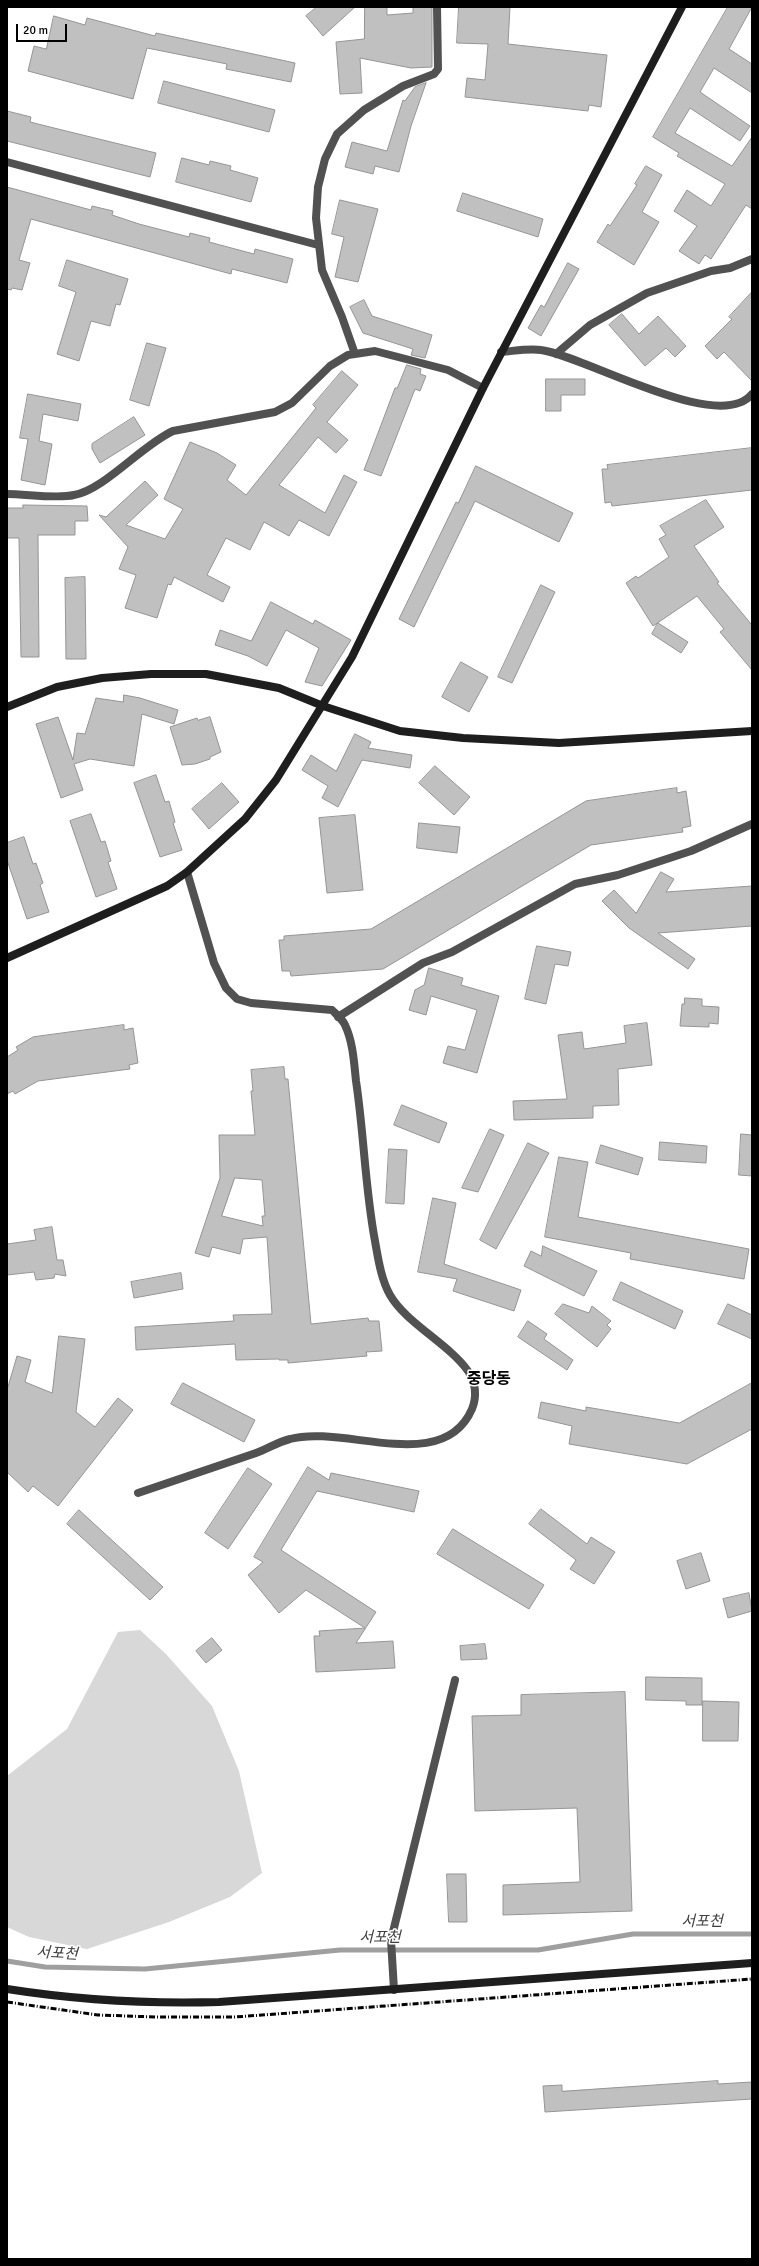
<!DOCTYPE html>
<html>
<head>
<meta charset="utf-8">
<style>
  body { margin:0 }
  #map { position:relative; width:759px; height:2266px; overflow:hidden; background:#fff; font-family:Signika,sans-serif }
  canvas { display:block }
  .frame { position:absolute; inset:0; border:8px solid #000; pointer-events:none }
  .scale { position:absolute; left:16px; top:24px; width:51px; height:18px; box-sizing:border-box; border:2px solid #000; border-top:0; padding-left:5px; font-size:12px; line-height:14px; white-space:nowrap; color:#000; -webkit-text-stroke:3px #fff; paint-order:stroke }
</style>
</head>
<body>
<div id="map">
<canvas width="759" height="2266"></canvas>
<div class="frame"></div>
<div class="scale">20 m</div>
</div>
<script>
const g = document.querySelector('canvas').getContext('2d');
g.lineJoin = 'round';
function fillPath(path, color) { g.fillStyle = color; g.fill(path, 'evenodd'); }
function stroke(path, color, width, dash) { g.strokeStyle = color; g.lineWidth = width; g.lineCap = dash ? 'butt' : 'round'; g.setLineDash(dash || []); g.stroke(path); }
function label(font, color, halo, rows, align = 'center') {
  g.font = font + ' Signika,"Noto Sans KR",sans-serif'; g.lineWidth = 3; g.setLineDash([]); g.textBaseline = 'middle'; g.strokeStyle = halo; g.fillStyle = color; for (const [text, x, y, turn = 0] of rows) {
    g.save(); g.translate(x, y); g.rotate((+turn || 0) * Math.PI / 180); g.textAlign = isNaN(turn) ? turn : align; if (halo) g.strokeText(text, 0, 0); g.fillText(text, 0, 0); g.restore();
  }
}
fillPath(new Path2D(`
  M140,1630L166,1654L212,1706L239,1771L262,1873L230,1897L169,1922L87,1949L29,1937L7,1927V1776L67,1729L118,1632Z`), '#d8d8d8');
stroke(new Path2D(`
  M7,1961L45,1967L145,1969L340,1950H538L633,1934H752`), '#9f9f9f', 5);
const building = new Path2D(`
  M317,7H355L323,36L306,16Z
  M365,7H387V15L413,13V7H432V67L411,68L360,58L362,93L340,94L336,42L364,39Z
  M459,7H510L508,44L607,55L601,107L589,105L588,111L465,97L467,78L485,80L488,44L457,43Z
  M728,7H752L729,49L752,64V93L714,68L700,92L750,126L740,141L690,108L675,133L732,166L752,137V209L746,205L711,259L705,255L699,264L679,251L697,226L674,211L687,190L711,206L725,184L677,156L679,153L653,137Z
  M54,16L85,25L87,18L155,36L156,33L295,63L291,82L226,69L227,64L147,48L133,99L28,71L34,46L46,49Z
  M164,81L275,110L269,132L158,103Z
  M426,83L411,126L399,172L375,166L373,174L345,167L352,142L387,151L403,100L405,101L415,87Z
  M7,111L31,117L30,122L58,129L156,153L150,177L7,141Z
  M182,158L209,165L210,161L231,166L230,170L258,178L251,202L176,182Z
  M646,166L662,175L642,212L659,222L634,265L597,242L608,224L610,226L637,185L635,184Z
  M7,187L91,210L92,206L113,211L112,215L139,224L189,237L190,233L210,238L209,242L254,254L255,249L293,259L287,283L232,269L231,274L31,219L19,260L30,263L22,290L12,288L11,290L7,289Z
  M463,193L543,219L538,237L457,211Z
  M340,200L378,209L358,282L335,277L344,237L332,234Z
  M67,260L128,279L120,305L116,304L110,326L91,321L79,361L57,354L76,292L59,286Z
  M568,263L579,269L541,336L528,328L541,305L544,307Z
  M752,292V381L724,352L717,359L705,346L732,319L729,317Z
  M364,300L372,316L432,335L425,358L411,355L413,349L363,333L350,307Z
  M622,314L639,334L658,316L686,346L675,357L666,348L645,366L609,325Z
  M147,343L166,348L149,406L130,400Z
  M407,365L421,369L420,374L426,376L420,391L415,389L381,476L364,470L395,388H397Z
  M342,371L358,385L327,422L348,440L336,453L318,437L279,485L325,513L344,475L357,482L329,536L299,520L289,536L264,522L250,550L226,538L207,575L230,587L223,602L174,577L171,585L168,584L157,618L125,608L136,575L119,569L128,547L99,515L106,517L145,481L158,495L126,525L165,539L183,509L164,499L190,442L217,453L236,465L227,480L246,495L316,408L313,405Z
  M546,379H585V395H561V411H546Z
  M28,394L81,404L78,421L43,414L39,441L52,444L45,485L21,480L28,439L20,438Z
  M134,417L145,435L100,463L92,449V444Z
  M752,448V490L612,506L611,502L605,503L602,469H608L607,465Z
  M476,466L573,513L559,542L475,501L414,627L399,619L456,502L458,503Z
  M706,500L724,527L694,546L719,582L717,583L752,625V670L720,632L724,629L697,596L653,626L626,583L636,576L638,578L669,557L659,539L666,535L660,526Z
  M23,505L87,506L88,521H75V535H38L39,657H21L19,538H7V508H23Z
  M85,577L86,659H66L65,578Z
  M541,585L555,592L512,683L498,677Z
  M271,602L313,624L315,620L351,640L322,686L305,682L319,648L286,630L267,666L248,656L215,645L220,630L251,641Z
  M658,623L688,642L681,653L652,634Z
  M461,662L488,677L469,712L442,697Z
  M124,695L140,698L178,710L174,724L142,714L134,766L90,759L74,764L83,790L61,798L36,724L58,717L73,760L77,733L85,734L96,698L123,702Z
  M210,717L221,752L210,757V759L195,764L182,765L170,727L197,718L198,720Z
  M355,734L371,742L368,748L412,755L410,768L362,760L338,807L322,798L328,786L302,770L311,755L336,771Z
  M435,766L470,797L454,815L419,783Z
  M156,775L165,802L169,801L175,822L173,823L182,850L160,857L134,783Z
  M222,783L239,802L209,829L192,809Z
  M677,788V793L686,791L691,826L682,828L683,832L591,845L383,969L291,976L290,971H282L279,940H284V936L371,929L586,801Z
  M91,814L101,842L105,841L111,861L108,862L117,889L96,897L70,821Z
  M355,815L363,890L327,893L319,818Z
  M419,823L460,827L457,853L417,848Z
  M24,837L33,864L36,863L43,883L40,885L49,912L27,919L7,860V843Z
  M661,872L674,879L666,892L752,886V926L658,933L695,959L688,969L629,928L602,901L614,890L636,913Z
  M537,946L571,952L568,966L555,964L546,1004L525,999Z
  M429,968L463,978L461,985L499,996L477,1073L443,1063L448,1046L465,1050L477,1010L431,996L426,1015L409,1010L415,990L424,985Z
  M685,998L702,999V1006L719,1007L718,1024L709,1023V1027L680,1026L682,1004H684Z
  M647,1023L652,1065L618,1069L619,1105L593,1106V1118L514,1120L513,1101L567,1099L558,1035L582,1032L584,1049L626,1043L624,1026Z
  M124,1025V1030L133,1028L138,1063L129,1065L130,1069L38,1081L15,1094L13,1091L7,1094V1057L18,1050L16,1047L33,1037Z
  M284,1067L285,1079H288L311,1324L368,1318L369,1321H379L382,1351L366,1352L367,1356L288,1363V1360H279V1359L236,1360L235,1344L136,1350L135,1327L234,1321L233,1315L272,1314L267,1237L243,1239L240,1254L212,1247L209,1257L195,1253L220,1178L219,1135H255L251,1091H253L251,1070ZM235,1178L262,1180L265,1216H262L263,1226L222,1216Z
  M402,1105L447,1123L439,1143L394,1125Z
  M490,1129L504,1135L478,1192L462,1188Z
  M741,1134L752,1135V1176L739,1175Z
  M660,1142L707,1146L706,1163L659,1160Z
  M528,1143L549,1153L496,1249L480,1240Z
  M601,1145L643,1158L638,1175L596,1163Z
  M389,1149L407,1150L404,1204L386,1203Z
  M559,1157L588,1162L578,1217L749,1249L744,1279L630,1259L631,1253L545,1237Z
  M433,1198L456,1203L444,1264L521,1290L514,1311L453,1291L457,1279L418,1272Z
  M52,1227L57,1260H63L66,1276L55,1274L54,1278L36,1280L34,1272L7,1275V1244L36,1240L34,1230Z
  M543,1246L597,1271L584,1296L524,1266L531,1251L541,1256Z
  M181,1273L183,1289L134,1298L131,1282Z
  M621,1282L683,1311L675,1329L613,1300Z
  M563,1304L589,1313L592,1306L611,1321L607,1325L611,1329L597,1347L555,1314Z
  M728,1304L752,1315V1339L718,1324Z
  M528,1321L547,1334L544,1339L573,1360L567,1370L518,1337Z
  M59,1336L85,1339L76,1412L95,1427L118,1398L133,1410L58,1506L33,1486L28,1492L7,1472V1390L17,1356L31,1360L25,1382L52,1393Z
  M183,1383L255,1420L244,1442L171,1404Z
  M752,1383V1429L687,1464L569,1444L572,1426L538,1418L541,1402L586,1411V1407L679,1423Z
  M308,1467L329,1480L331,1473L419,1491L414,1512L317,1491L281,1550L376,1612L356,1643L393,1641L395,1668L316,1672L314,1636H320L319,1631L365,1628L306,1590L279,1613L248,1575L263,1562L254,1557Z
  M248,1468L272,1484L228,1549L205,1533Z
  M541,1509L587,1544L591,1537L615,1552L594,1584L570,1569L576,1560L529,1524Z
  M79,1510L163,1587L150,1600L67,1524Z
  M453,1529L544,1585L529,1609L437,1554Z
  M701,1553L710,1581L686,1589L677,1561Z
  M749,1593L752,1611L728,1618L723,1599Z
  M212,1638L222,1650L206,1663L196,1651Z
  M485,1644L487,1659L461,1660L460,1646Z
  M646,1677L702,1678V1705H686V1701L646,1700Z
  M625,1692L632,1911L503,1915V1885L580,1882L577,1808L475,1811L472,1716L521,1715V1695Z
  M703,1701L739,1702L738,1741H703Z
  M447,1874H466L467,1922H449Z
  M718,2081V2084L752,2082V2099L545,2112L543,2086L562,2085V2091Z`);
fillPath(building, '#c0c0c0');
stroke(building, '#959595', 1);
stroke(new Path2D(`
  M7,162L318,245
  M501,352C514,351 529,348 541,350C585,356 719,435 752,394
  M355,354L342,317L322,270L316,218L318,187L325,159L337,134L364,110L403,86L434,74L438,69L437,7
  M556,354L590,325L647,293L711,271L730,268L752,259
  M7,494C26,494 57,499 74,495C104,490 142,445 173,431L275,412L292,403L330,366L348,355L375,351L448,370L483,388
  M338,1017L423,963L452,952L575,884L618,875L691,851L752,824
  M138,1493C177,1480 217,1466 256,1453C267,1449 278,1442 290,1439C344,1424 443,1476 472,1409C477,1397 476,1382 468,1371C449,1344 406,1323 390,1295C381,1279 378,1258 375,1241C365,1188 364,1134 356,1081C354,1062 353,1042 345,1025C343,1020 337,1015 332,1010L251,1003L237,999L226,988L214,963L187,872
  M394,1990L391,1940L455,1680`), '#515151', 8);
stroke(new Path2D(`
  M7,707L57,687L102,678L151,674H206L279,688L323,706L400,731L463,738L559,743L752,731
  M7,958L167,886L187,872L245,819L276,780L352,657L483,388L682,7
  M7,1989C77,2000 148,2004 219,2002L752,1963`), '#1e1e1e', 8);
stroke(new Path2D(`
  M7,2002L98,2015L156,2017H235L752,1979`), '#000', 3, [6, 2, 1, 2]);
label('italic 15px', '#404040', '#fff', [
  ["서포천",702,1922],
  ["서포천",380,1938],
  ["서포천",57,1954,3]
]);
label('bold 16px', '#000', '#fff', [
  ["중당동",489,1380]
]);
</script>
</body>
</html>
